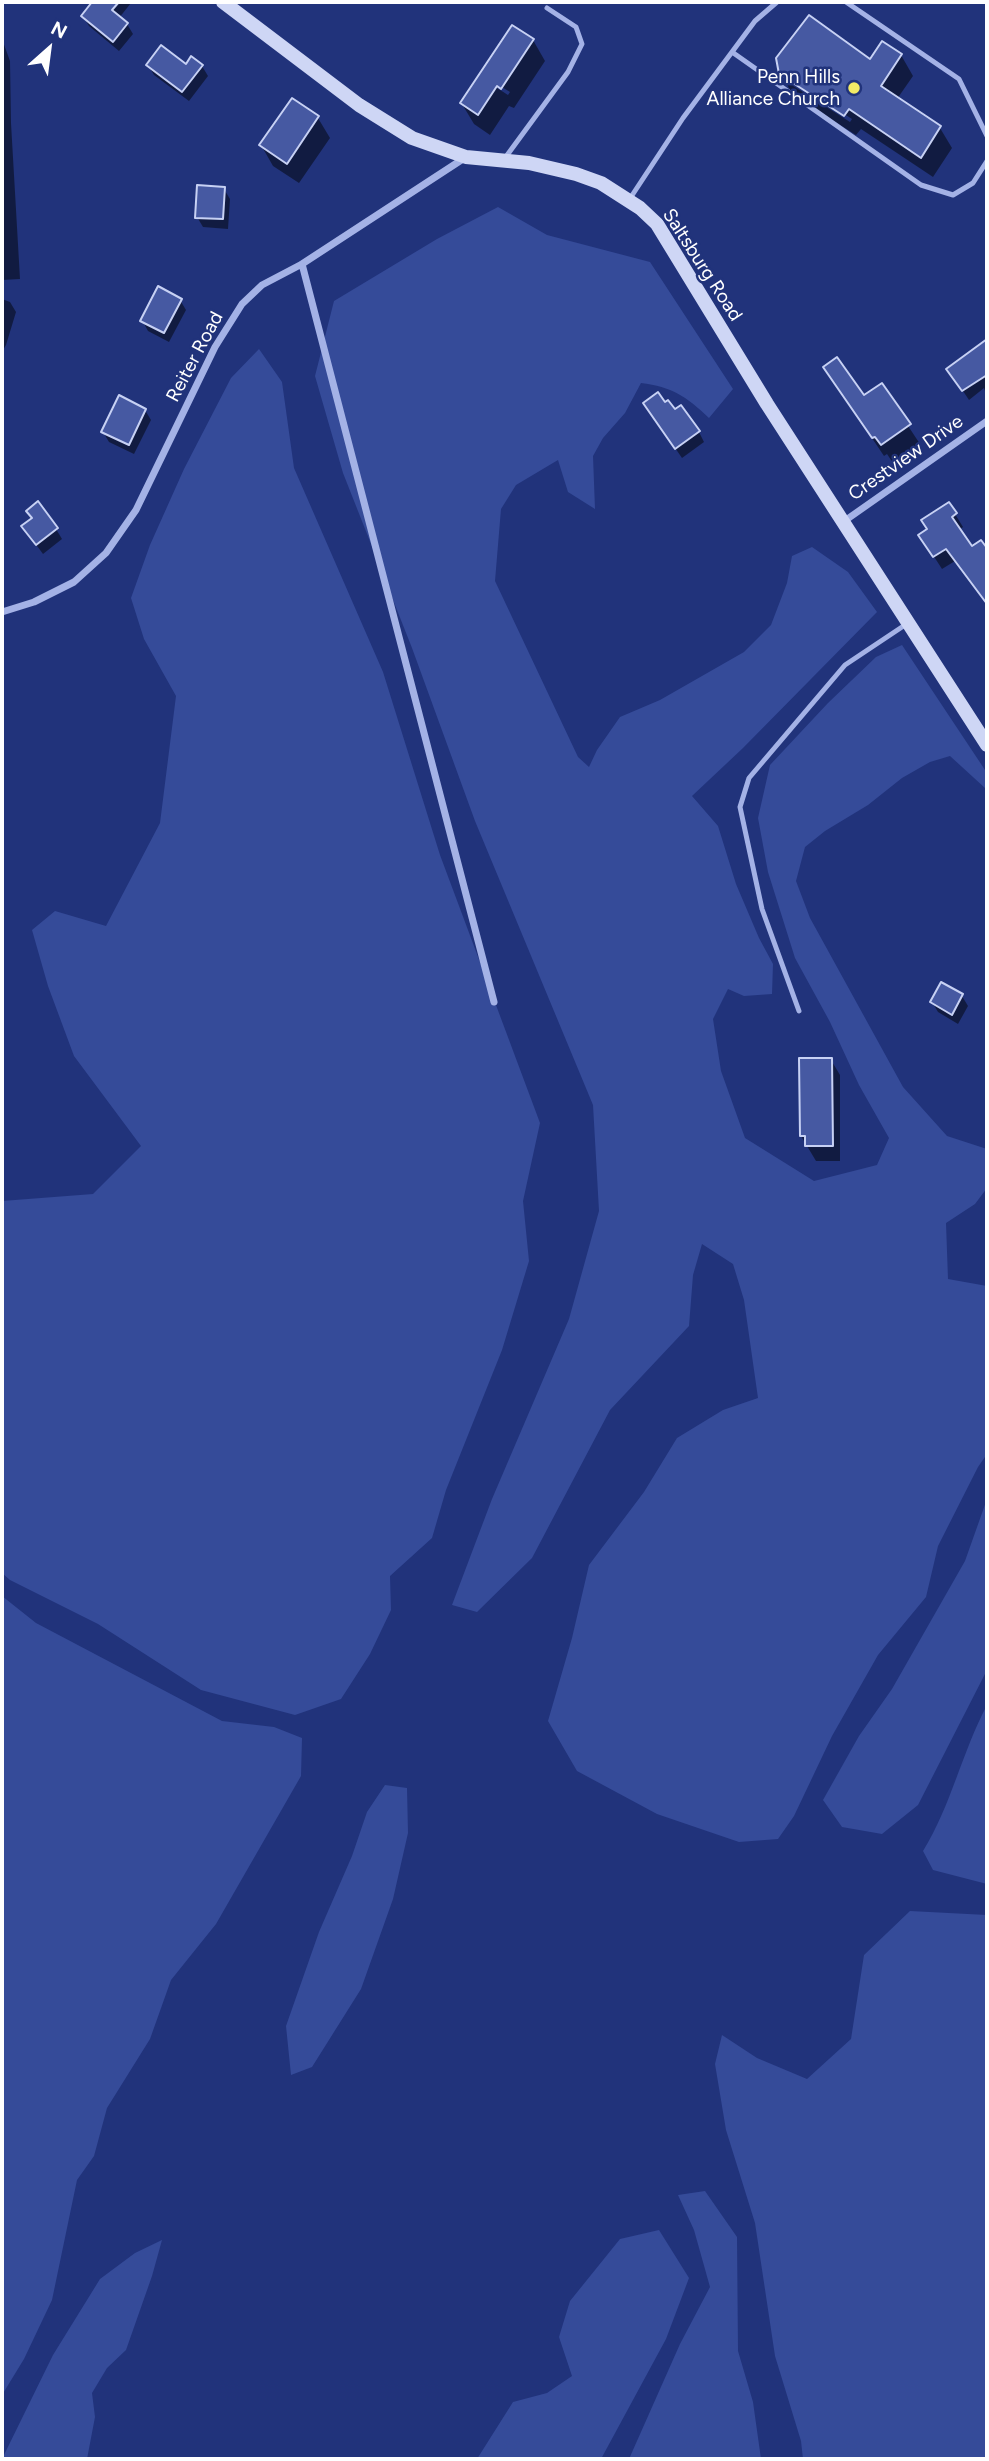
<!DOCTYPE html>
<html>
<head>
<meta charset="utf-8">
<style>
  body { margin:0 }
  #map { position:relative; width:989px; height:2461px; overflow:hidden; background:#21337b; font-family:Figtree,sans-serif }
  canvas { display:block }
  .frame { position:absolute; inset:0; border:4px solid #fff; pointer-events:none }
  .north { position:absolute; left:14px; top:14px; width:70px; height:70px; -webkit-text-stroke:5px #21337b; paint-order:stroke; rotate:28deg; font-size:19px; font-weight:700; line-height:28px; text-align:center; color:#fff }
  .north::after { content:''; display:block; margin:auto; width:24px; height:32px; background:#fff; clip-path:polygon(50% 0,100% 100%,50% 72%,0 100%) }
</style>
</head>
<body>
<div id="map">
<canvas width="989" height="2461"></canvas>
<div class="frame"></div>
<div class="north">N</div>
</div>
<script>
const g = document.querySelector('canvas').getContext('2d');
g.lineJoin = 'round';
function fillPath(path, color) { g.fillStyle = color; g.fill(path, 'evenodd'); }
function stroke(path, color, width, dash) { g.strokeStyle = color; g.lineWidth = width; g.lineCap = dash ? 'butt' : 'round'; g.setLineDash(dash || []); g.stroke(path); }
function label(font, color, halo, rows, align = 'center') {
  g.font = font + ' Figtree,sans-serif'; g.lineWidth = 5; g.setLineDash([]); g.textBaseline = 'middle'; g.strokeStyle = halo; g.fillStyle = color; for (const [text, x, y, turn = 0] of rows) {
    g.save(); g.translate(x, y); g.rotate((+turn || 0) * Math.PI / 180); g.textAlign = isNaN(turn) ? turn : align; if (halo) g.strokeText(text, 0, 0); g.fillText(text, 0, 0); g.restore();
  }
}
fillPath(new Path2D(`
  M498,207L547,235L650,262L733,389L709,418C686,396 672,387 641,383L625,413L603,438L593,456L595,509L568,492L558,460L516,485L501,509L495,581L578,757L589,767L597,750L620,717L660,700L744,652L771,625L787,583L792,556L812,547L848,572L877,612L743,748L692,796L718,826L736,884L759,938L773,964L772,994L744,996L728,989L713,1019L721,1071L745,1138L814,1181L877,1165L889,1138L859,1085L830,1022L795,958L768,872L758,818L770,765L828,703L876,657L902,645L987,773V786L985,788L950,756L930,762L902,778L868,805L825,831L805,847L796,881L810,918L903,1087L947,1136L987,1149V1188L975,1204L946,1223L948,1279L987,1286V1454L978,1467L938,1546L926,1597L878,1655L832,1736L794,1816L778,1839L739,1842L657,1814L577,1771L548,1721L572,1638L589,1565L644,1492L677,1438L723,1410L758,1398L744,1300L733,1264L702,1244L693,1275L689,1326L610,1410L532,1558L477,1612L452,1605L492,1499L569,1319L599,1211L593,1105L475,821L412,648L343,473L315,376L334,301L437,239Z
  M259,349L282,382L294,468L383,672L440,855L540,1123L523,1201L529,1261L502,1350L446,1490L432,1538L390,1576L391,1610L370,1654L341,1699L295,1715L201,1690L98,1624L10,1580L2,1573V1201L93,1194L141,1146L74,1056L48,986L32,930L55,911L106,926L160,823L176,696L144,639L131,598L150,545L184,469L231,378Z
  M987,1499V1670L918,1805L882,1834L842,1827L823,1800L859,1736L892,1689L965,1561Z
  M2,1596L36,1623L222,1721L274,1727L302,1738L301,1776L216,1924L171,1980L150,2039L107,2108L94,2156L77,2180L52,2300L24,2359L2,2395Z
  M987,1705V1884L933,1870L923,1851C951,1806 962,1752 987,1705Z
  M385,1785L407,1788L408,1833L393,1899L361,1989L312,2067L291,2075L286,2026L319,1932L352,1856L367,1812Z
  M910,1911L987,1915V2459H803L801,2441L775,2356L755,2223L726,2130L715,2064L722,2035L757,2058L807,2079L851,2039L864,1955Z
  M705,2191L737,2237L738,2351L753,2402L761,2459H629L680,2344L710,2287L694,2230L678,2195Z
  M659,2230L689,2278L666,2339L601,2459H477L513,2402L547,2393L572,2376L559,2337L570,2301L620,2239Z
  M162,2240L152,2276L126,2350L107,2368L92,2393L95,2417L87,2459H2L53,2355L100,2279L135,2253Z`), '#354b99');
fillPath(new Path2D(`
  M92,2L131,3L119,18L127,24L133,34L119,51L89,26L83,16Z
  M2,39L10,61L11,123L20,279L2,280Z
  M533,40L545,61L514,108L509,106L490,135L474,124L462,104ZM497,84L510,92L508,95L497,88Z
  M901,55L913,76L897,99L940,128L952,148L933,177L861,129L856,135L793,95L781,74ZM787,77L852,119L850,122L787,82Z
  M148,65L202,66L208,76L189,101L154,75Z
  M318,118L330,138L299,183L273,166L261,145Z
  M224,189L230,199L228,229L203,227L197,217Z
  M2,299L10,302L16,312L6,345L2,352Z
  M180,300L186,310L169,342L148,331L142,320Z
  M987,342V389L985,391L984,388L969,400L949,370Z
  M825,368L864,397L881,385L920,444L893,463L887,454L884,456Z
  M665,404L699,432L704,442L682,458L651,413Z
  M145,410L151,420L134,454L109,442L103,432Z
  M955,514L963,527L959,530L972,548L980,542L987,551V604L955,561L942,569L920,535Z
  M33,519L56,529L62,539L43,554L23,527Z
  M962,996L968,1006L958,1024L938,1012L932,1002Z
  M831,1060L840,1075V1161H816L801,1136Z`), '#0007');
const building = new Path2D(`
  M92,2H119L112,10L128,23L113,42L81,16Z
  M809,15L870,59L882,41L902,54L881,86L941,126L921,158L849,109L844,116L779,74L776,58Z
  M512,25L534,39L501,89L497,86L478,115L460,103Z
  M161,45L186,64L191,56L203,65L182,92L146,65Z
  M292,98L319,116L287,164L259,145Z
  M197,185L225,187L223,219L195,218Z
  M158,286L182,299L164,333L140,321Z
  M987,339V375L962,391L946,369Z
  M837,357L864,395L882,383L911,424L881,445L875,437L872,438L823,367Z
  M658,392L665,402L668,400L675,409L681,405L700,431L675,449L643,403Z
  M119,395L146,409L129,445L101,432Z
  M38,501L58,528L36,545L21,526L32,518L26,511Z
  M949,502L957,513L952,517L972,546L981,540L987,548V604L946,549L933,557L918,535L927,529L921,520Z
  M941,982L963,994L952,1015L930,1002Z
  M799,1058H832L833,1146H805V1136H800Z`);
fillPath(building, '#4659a2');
stroke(building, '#c7d1f4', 2);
stroke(new Path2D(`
  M846,2L959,79L987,136
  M732,52L921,185L953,195L973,183L987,161
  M505,158L568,72L582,44L576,27L547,8
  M629,200L683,118L755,21L777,2
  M799,1011L762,909L740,807L749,778L845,665L908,623`), '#a4b2e6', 5);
stroke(new Path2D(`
  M302,264L494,1002
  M843,522L987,421
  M2,612L34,602L74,582L106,553L136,510L215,347L242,304L262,285L302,264L466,157`), '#a4b2e6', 7);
stroke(new Path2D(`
  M223,2L359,105L412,138L466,157L529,163L576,174L601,183L640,208L657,224L767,404L987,745`), '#ced6f5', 14);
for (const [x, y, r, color] of [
  [854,88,7,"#f2ea66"]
]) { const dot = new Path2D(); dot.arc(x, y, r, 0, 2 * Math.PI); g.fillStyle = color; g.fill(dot); stroke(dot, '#21337b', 2.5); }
label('19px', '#fff', '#21337b', [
  ["Penn Hills",840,77],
  ["Alliance Church",840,99]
], 'right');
label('19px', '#fff', '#21337b', [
  ["Saltsburg Road",702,265,57],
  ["Reiter Road",195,357,-62],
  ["Crestview Drive",906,458,-35]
]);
</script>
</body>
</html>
